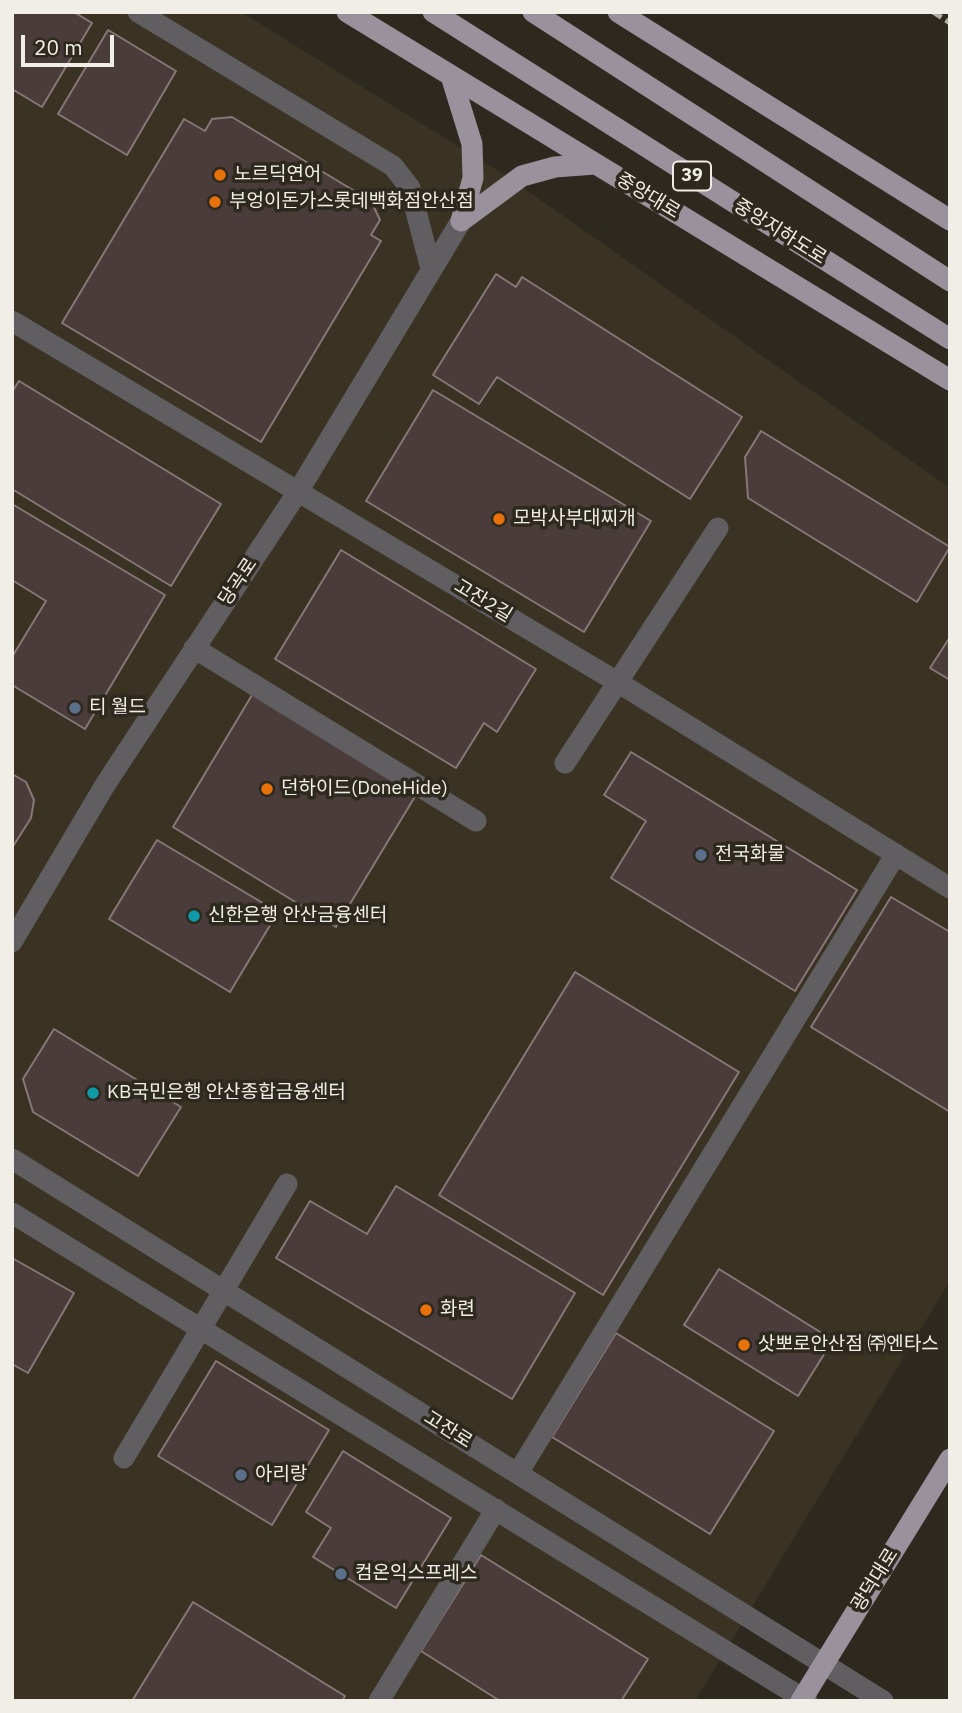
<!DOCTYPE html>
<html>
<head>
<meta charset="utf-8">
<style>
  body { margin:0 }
  #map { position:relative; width:962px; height:1713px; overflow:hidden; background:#2e291e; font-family:"IBM Plex Sans",sans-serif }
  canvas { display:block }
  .frame { position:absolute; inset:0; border:14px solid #f1eee7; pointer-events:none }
  .scale { position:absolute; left:21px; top:35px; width:93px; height:32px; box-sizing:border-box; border:4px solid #f1eee7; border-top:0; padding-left:9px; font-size:21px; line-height:24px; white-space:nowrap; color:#f1eee7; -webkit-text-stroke:5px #2e291e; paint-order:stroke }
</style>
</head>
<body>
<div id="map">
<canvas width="962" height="1713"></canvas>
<div class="frame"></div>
<div class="scale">20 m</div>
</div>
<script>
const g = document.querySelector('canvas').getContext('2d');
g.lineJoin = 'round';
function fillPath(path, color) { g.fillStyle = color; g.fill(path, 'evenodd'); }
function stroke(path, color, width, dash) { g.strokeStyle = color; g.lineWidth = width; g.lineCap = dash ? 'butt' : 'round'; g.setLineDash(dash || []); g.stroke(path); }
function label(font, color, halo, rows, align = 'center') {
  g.font = font + ' "IBM Plex Sans","Noto Sans KR",sans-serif'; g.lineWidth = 7; g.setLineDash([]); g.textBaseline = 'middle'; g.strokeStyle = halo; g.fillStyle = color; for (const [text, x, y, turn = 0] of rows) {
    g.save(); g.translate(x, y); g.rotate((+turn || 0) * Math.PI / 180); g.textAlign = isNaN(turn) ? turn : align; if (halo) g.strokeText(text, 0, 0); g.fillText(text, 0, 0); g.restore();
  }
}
fillPath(new Path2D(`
  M12,12H241L508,177L950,488V1281L695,1701H12Z`), '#3a3222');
const building = new Path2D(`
  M12,12H74L92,23L42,107L12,89Z
  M108,30L176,71L127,155L58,114Z
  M232,117L371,201L380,220L371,235L381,241L261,442L62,323L184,119L205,131L212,119Z
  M496,274L516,287L522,277L742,417L690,499L497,377L479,404L433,375Z
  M19,381L221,504L171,586L12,489V392Z
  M433,390L651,521L584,632L366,501Z
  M761,431L950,547L917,602L748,498L745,457Z
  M12,504L165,595L85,729L12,685V657L46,601L12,580Z
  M341,550L536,669L497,732L484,723L456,768L275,659Z
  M950,637V680L930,668Z
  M255,690L419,790L336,927L173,827Z
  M631,752L857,890L795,991L611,878L646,821L604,795Z
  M12,774L26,782L34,800L31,818L12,848Z
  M157,840L278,912L230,992L109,919Z
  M891,897L950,932V1112L811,1027Z
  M575,972L739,1072L603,1295L439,1195Z
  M54,1029L181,1107L138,1176L33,1112L23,1079Z
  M396,1186L575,1293L512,1399L276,1258L310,1201L367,1234Z
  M12,1258L74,1293L28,1373L12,1364Z
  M719,1269L833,1340L798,1396L684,1325Z
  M616,1333L774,1431L710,1534L552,1437Z
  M216,1361L329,1430L272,1525L158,1456Z
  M343,1451L451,1518L396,1608L313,1557L331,1528L306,1512Z
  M481,1555L648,1659L621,1701H500L421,1651Z
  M193,1602L345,1696L342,1701H132Z`);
fillPath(building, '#4a3c3b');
stroke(building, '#877776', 2);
stroke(new Path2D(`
  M138,12L393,166L410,188L431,269
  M12,321L619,683L950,888
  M194,648L476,821
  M565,763L718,528
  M12,942L105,785L299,490L461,221
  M12,1159L883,1701
  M12,1213L807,1701
  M124,1458L287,1184
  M518,1473L896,854
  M379,1701L496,1509`), '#615e62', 21);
stroke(new Path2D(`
  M347,12L950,380
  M433,12L950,339
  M533,12L950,281
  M618,12L950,220
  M451,76L472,144L473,178L461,221L522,176L555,167L595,164
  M801,1701L950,1459`), '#99919b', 21);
stroke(new Path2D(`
  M933,12L950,23`), '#b1aea5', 5, [10, 5]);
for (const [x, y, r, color] of [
  [220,175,7,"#e8710a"],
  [215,202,7,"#e8710a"],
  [499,519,7,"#e8710a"],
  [75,708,7,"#5c6f8a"],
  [267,789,7,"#e8710a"],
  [701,855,7,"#5c6f8a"],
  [194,916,7,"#0f9aa8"],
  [93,1093,7,"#0f9aa8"],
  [426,1310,7,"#e8710a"],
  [744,1345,7,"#e8710a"],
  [241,1475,7,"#5c6f8a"],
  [341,1574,7,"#5c6f8a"]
]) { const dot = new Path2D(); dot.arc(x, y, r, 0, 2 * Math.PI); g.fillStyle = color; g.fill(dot); stroke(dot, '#2e291e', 2.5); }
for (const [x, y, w] of [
  [692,176,38]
]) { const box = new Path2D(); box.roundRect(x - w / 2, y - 14.5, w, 29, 5); g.fillStyle = '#2e291e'; g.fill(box); stroke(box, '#f1eee7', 2); }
label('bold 18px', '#f1eee7', null, [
  ["39",692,176]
]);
label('19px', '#f1eee7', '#2e291e', [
  ["노르딕연어",234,175],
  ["부엉이돈가스롯데백화점안산점",229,202],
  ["모박사부대찌개",513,519],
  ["티 월드",89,708],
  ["던하이드(DoneHide)",281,789],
  ["전국화물",715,855],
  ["신한은행 안산금융센터",208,916],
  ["KB국민은행 안산종합금융센터",107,1093],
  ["화련",440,1310],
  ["삿뽀로안산점 ㈜엔타스",758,1345],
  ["아리랑",255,1475],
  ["컴온익스프레스",355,1574]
], 'left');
label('19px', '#f1eee7', '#2e291e', [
  ["중앙대로",648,196,31],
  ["중앙지하도로",780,232,32],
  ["당곡로",238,582,-56],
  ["고잔2길",483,601,31],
  ["고잔로",448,1430,32],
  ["광덕대로",875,1580,-58]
]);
</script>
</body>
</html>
